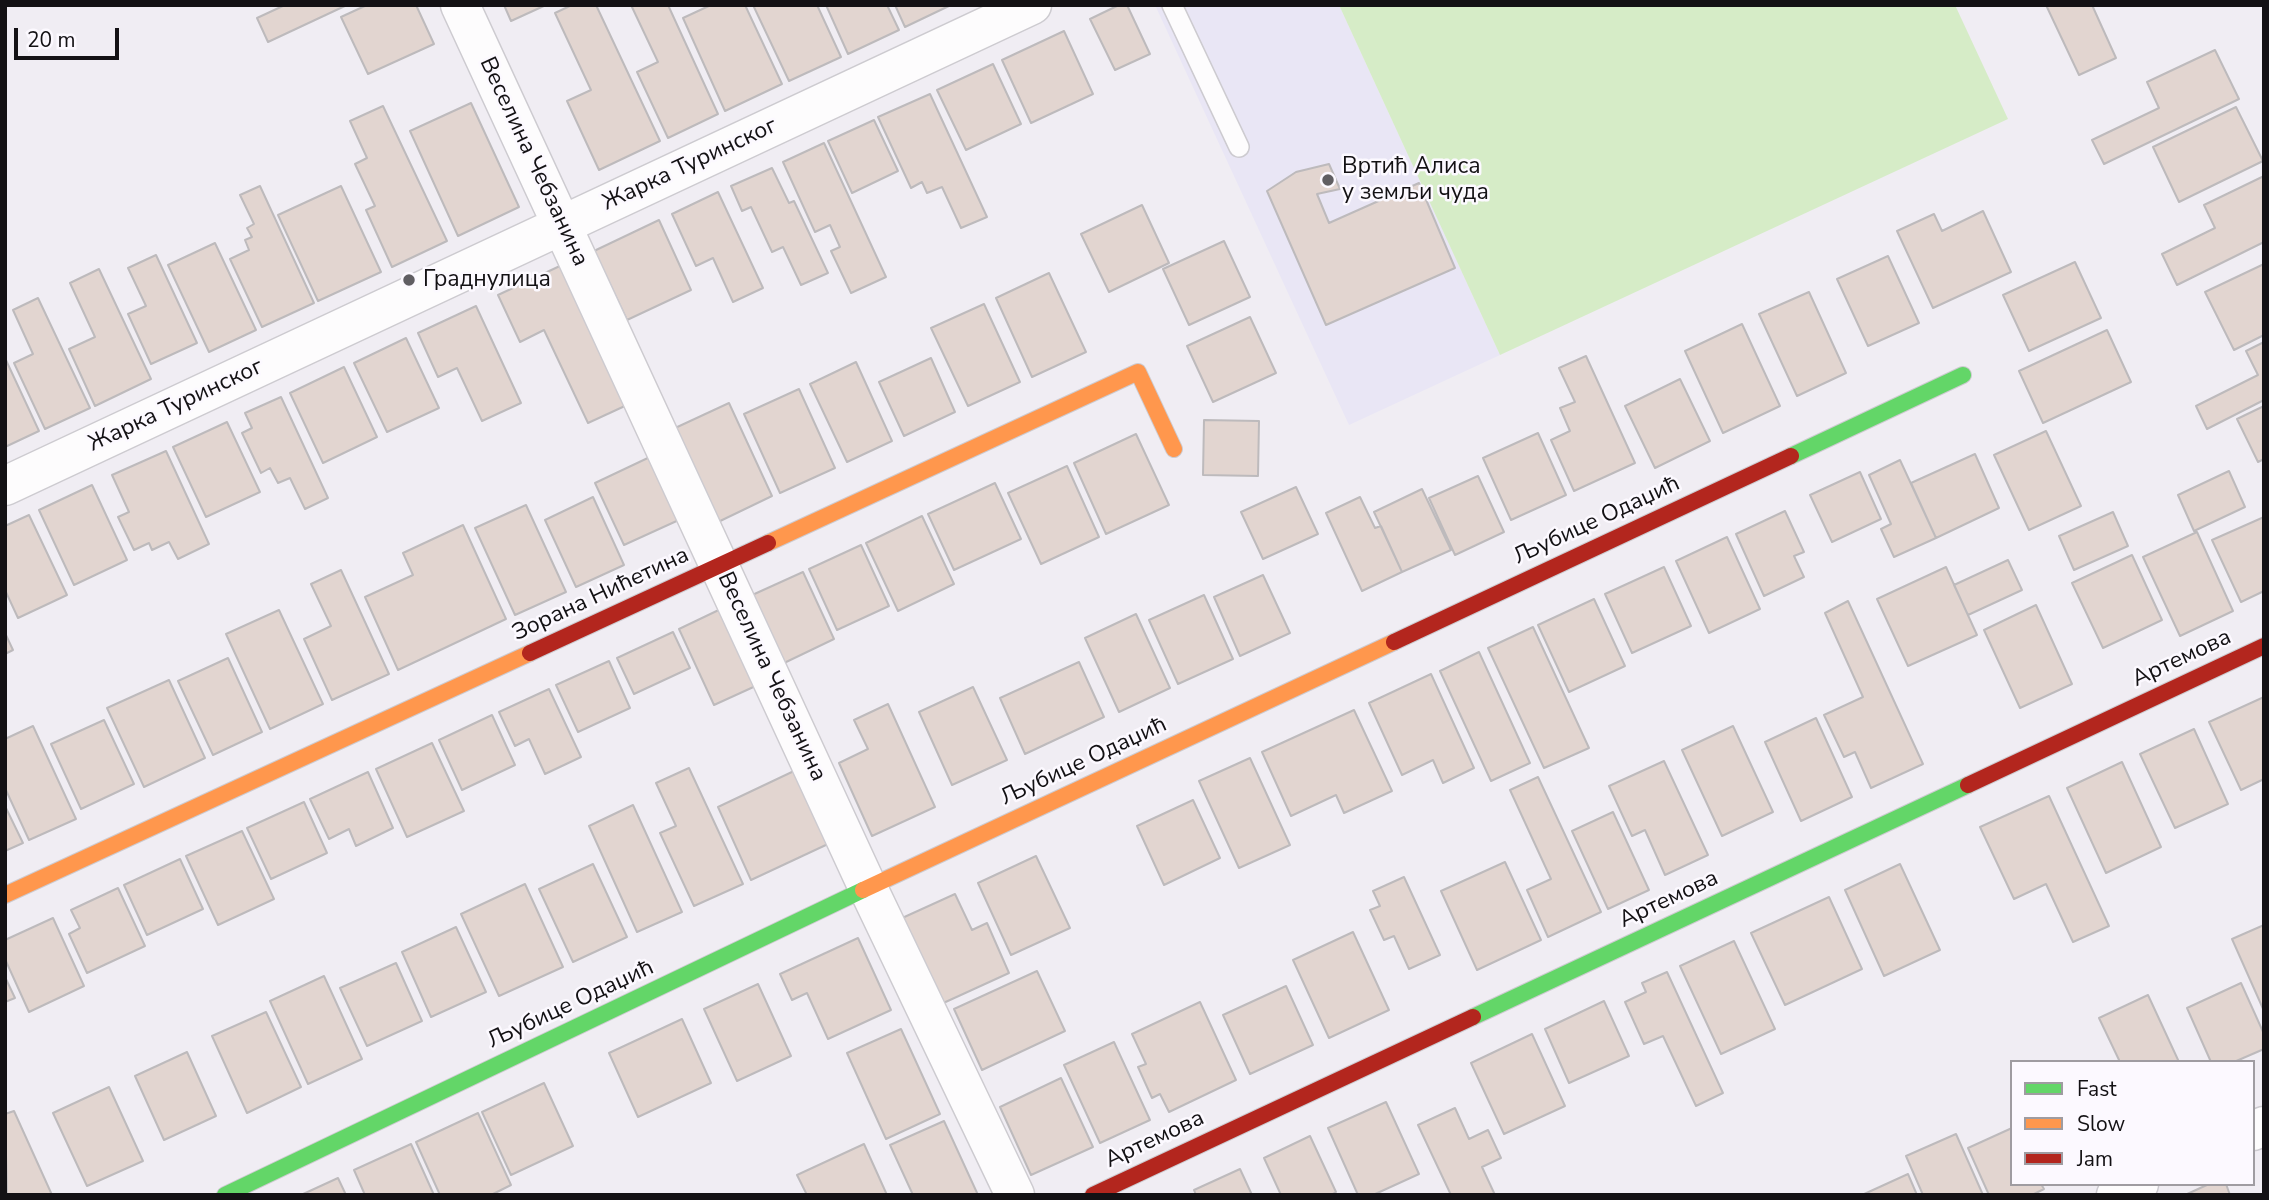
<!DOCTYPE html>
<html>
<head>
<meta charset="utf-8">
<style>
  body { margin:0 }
  #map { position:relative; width:2269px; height:1200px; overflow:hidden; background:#f0edf3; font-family:"Nunito Sans",sans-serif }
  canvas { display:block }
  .frame { position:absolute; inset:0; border:7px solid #131114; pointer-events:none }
  .legend { position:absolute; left:2010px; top:1060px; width:245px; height:126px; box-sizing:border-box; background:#fcf9ff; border:2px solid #9f9ca1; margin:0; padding:9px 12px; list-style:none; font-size:21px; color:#131114 }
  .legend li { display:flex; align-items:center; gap:14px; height:35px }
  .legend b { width:35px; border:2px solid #9f9ca1 }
  .scale { position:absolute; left:14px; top:28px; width:105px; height:32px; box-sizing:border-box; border:4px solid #131114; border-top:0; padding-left:9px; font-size:21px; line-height:24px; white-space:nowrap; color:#131114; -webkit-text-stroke:5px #fcf9ff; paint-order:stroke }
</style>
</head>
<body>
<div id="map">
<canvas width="2269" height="1200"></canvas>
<div class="frame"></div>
<ul class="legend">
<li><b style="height:9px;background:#63d668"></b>Fast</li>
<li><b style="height:9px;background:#ff974d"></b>Slow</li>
<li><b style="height:9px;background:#b3261e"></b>Jam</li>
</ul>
<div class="scale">20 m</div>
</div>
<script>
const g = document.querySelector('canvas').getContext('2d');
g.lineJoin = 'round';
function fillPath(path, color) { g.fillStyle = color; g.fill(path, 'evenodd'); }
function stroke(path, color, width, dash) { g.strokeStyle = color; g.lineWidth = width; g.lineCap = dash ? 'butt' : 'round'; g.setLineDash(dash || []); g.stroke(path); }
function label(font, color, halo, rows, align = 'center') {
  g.font = font + ' "Nunito Sans",sans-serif'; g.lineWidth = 5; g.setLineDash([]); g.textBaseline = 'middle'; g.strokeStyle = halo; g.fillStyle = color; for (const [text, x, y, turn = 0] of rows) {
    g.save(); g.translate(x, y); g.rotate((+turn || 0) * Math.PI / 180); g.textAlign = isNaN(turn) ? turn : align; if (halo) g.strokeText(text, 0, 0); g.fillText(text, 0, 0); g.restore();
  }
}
fillPath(new Path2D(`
  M1155,5H1339L1500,355L1349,425Z`), '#e9e6f5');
fillPath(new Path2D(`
  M1339,5H1955L2008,119L1500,355Z`), '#d6ecc7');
const building = new Path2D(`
  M285,5H347L268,42L257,18Z
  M367,5H416L434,44L368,74L341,17Z
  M504,5H546L511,21Z
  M572,5H596L660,141L599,170L567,101L591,90L555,13Z
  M631,5H668L718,114L668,138L637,72L658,62Z
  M711,5H745L782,84L725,111L683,18Z
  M753,5H817L841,57L789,81Z
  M826,5H887L899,30L848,54Z
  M895,5H951L905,27Z
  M1119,5H1127L1150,54L1115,70L1090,19Z
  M2046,5H2092L2116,58L2079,75Z
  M1064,31L1093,94L1031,123L1002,60Z
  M2215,50L2239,99L2104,164L2092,140L2159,108L2147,82Z
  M993,64L1021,124L966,150L937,90Z
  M930,94L987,217L961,228L942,187L927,193L922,182L911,188L878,117Z
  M471,103L519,207L458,236L410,131Z
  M383,106L447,241L392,267L366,210L375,206L355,164L367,158L350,121Z
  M2236,107L2263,161L2179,202L2153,147Z
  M874,120L898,171L852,193L828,141Z
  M824,143L886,277L851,293L831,251L840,247L830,225L815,232L783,162Z
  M1329,164L1340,189L1317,194L1329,223L1419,183L1455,268L1326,325L1267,191L1296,172Z
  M772,168L789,203L794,201L828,273L801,285L783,247L772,252L751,207L742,211L731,186Z
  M2264,176V242L2177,285L2162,254L2215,228L2204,205Z
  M260,186L314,303L262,327L230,259L249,250L245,240L252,237L247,228L254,224L240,195Z
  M341,186L381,272L318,301L278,215Z
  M718,192L763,288L733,302L713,258L696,266L672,214Z
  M1142,205L1169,263L1109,292L1081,234Z
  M1983,211L2011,272L1933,308L1897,231L1934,214L1942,231Z
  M659,220L691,290L627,320L594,251Z
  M1224,241L1250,297L1189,325L1163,269Z
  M215,243L256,330L209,352L168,265Z
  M156,255L197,343L151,364L128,314L146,306L128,268Z
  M1888,256L1919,323L1868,346L1837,279Z
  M2075,262L2101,318L2029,351L2003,295Z
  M2264,264V335L2234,350L2205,292Z
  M562,265L627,405L588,423L544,330L520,342L498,295Z
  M99,269L151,379L95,406L69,349L95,337L70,283Z
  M1049,273L1086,352L1032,377L996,298Z
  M1809,292L1846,373L1797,396L1759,314Z
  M38,298L90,408L45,429L14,363L33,354L13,310Z
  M984,304L1020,382L968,406L931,328Z
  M476,306L521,403L482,421L457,368L438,377L418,333Z
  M1250,317L1276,373L1213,402L1187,346Z
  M1742,324L1780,406L1723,433L1685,351Z
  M2107,330L2131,382L2043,423L2019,371Z
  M406,338L439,408L387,432L354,363Z
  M2264,342V400L2207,429L2196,406L2258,375L2246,351Z
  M1586,356L1635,463L1574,491L1551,440L1570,431L1560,408L1575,402L1559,368Z
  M5,358L39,431L5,447Z
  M931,358L955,412L904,436L879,382Z
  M856,362L892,441L847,462L810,384Z
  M344,367L377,437L323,463L290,393Z
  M1680,379L1710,441L1655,468L1625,406Z
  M799,389L835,468L780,493L744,414Z
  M281,397L328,498L305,509L290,478L278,483L270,468L261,473L242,433L252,428L245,413Z
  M729,403L772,496L716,523L673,429Z
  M2264,406V459L2258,462L2237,419Z
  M1204,420L1259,421L1258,476L1203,475Z
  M227,422L260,492L206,517L173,447Z
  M2046,431L2081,506L2029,530L1994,455Z
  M1538,433L1566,495L1511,520L1483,458Z
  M1136,434L1169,505L1106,534L1074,463Z
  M166,451L209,544L178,559L169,542L152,550L149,543L134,550L118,517L129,512L112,475Z
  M1975,454L1999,508L1936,538L1911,483Z
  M652,456L681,519L624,545L595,483Z
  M1900,460L1936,538L1894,557L1881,529L1891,524L1869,475Z
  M1067,466L1099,537L1041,564L1008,493Z
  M2229,471L2245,507L2194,531L2178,495Z
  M1860,472L1881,519L1832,542L1810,495Z
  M1478,476L1504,532L1455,555L1429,498Z
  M995,483L1021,539L954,570L928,514Z
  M92,485L127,560L74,585L39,510Z
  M1296,487L1318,534L1263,559L1241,512Z
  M1422,489L1451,550L1402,572L1374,512Z
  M593,497L624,565L576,587L545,520Z
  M1360,497L1375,528L1381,526L1402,572L1362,591L1326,513Z
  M526,505L566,592L515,615L475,528Z
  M1785,511L1804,552L1794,556L1804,577L1764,596L1736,534Z
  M2113,512L2128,546L2074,570L2059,536Z
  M29,515L67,595L18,618L5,590V526Z
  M922,516L954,584L898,611L866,543Z
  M2264,517V591L2241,602L2212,540Z
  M463,525L506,619L398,670L365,597L413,575L403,553Z
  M2197,532L2233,611L2180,636L2143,557Z
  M1727,537L1760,609L1709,633L1676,561Z
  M861,545L889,606L837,630L809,569Z
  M2132,555L2162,620L2103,648L2072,583Z
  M2008,560L2022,590L1968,615L1954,585Z
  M1664,567L1691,626L1632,653L1605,594Z
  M1946,567L1977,635L1908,666L1877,599Z
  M341,570L389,674L332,700L304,639L331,626L311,584Z
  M803,572L834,639L782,664L750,596Z
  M1263,575L1290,633L1240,656L1214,597Z
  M1204,595L1233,659L1178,684L1149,620Z
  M1594,599L1625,666L1569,692L1538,625Z
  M1848,601L1923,764L1871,788L1855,752L1844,757L1824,715L1863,697L1825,613Z
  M2036,605L2072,684L2020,708L1984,630Z
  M725,607L760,684L714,705L679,629Z
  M279,610L323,704L270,729L226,634Z
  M1136,614L1170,688L1119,712L1085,638Z
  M1533,627L1589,748L1544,768L1488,648Z
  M673,632L690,668L634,694L617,658Z
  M5,633L13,650L5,654Z
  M1479,652L1530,763L1491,781L1440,671Z
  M228,658L262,732L213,755L178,681Z
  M609,661L630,708L578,732L556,685Z
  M1079,662L1104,717L1025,754L1000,698Z
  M1431,674L1474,768L1443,783L1433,760L1402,775L1369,703Z
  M169,680L205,758L144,787L107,708Z
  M973,687L1007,760L952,785L919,712Z
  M549,689L581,757L545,774L529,739L515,746L499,712Z
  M2264,697V779L2241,790L2209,722Z
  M888,704L935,807L872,836L839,763L868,749L854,720Z
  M1354,710L1392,791L1344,813L1336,795L1291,816L1262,752Z
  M492,715L515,765L462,790L439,740Z
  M1816,718L1852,797L1801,821L1765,742Z
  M104,720L134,784L81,809L51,744Z
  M33,726L76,819L29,840L5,788V739Z
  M1733,726L1773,812L1722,836L1682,750Z
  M2194,729L2228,804L2175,828L2140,754Z
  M432,743L464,811L407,837L376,769Z
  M1250,758L1290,845L1239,868L1199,781Z
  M1664,761L1708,855L1665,875L1645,830L1632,836L1609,786Z
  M2122,762L2161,847L2106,873L2067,788Z
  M689,768L743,884L694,906L660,833L676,826L656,783Z
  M794,771L828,844L751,880L718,807Z
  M368,772L393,828L356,846L349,829L329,839L310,799Z
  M1538,777L1601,912L1548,937L1527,890L1551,879L1510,790Z
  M2049,796L2109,926L2073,942L2046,884L2014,899L1980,827Z
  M1193,800L1220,858L1164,885L1137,826Z
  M304,802L327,853L271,879L247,828Z
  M633,805L682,912L637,932L589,826Z
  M5,806L23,843L5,851Z
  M1613,812L1649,890L1608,909L1572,831Z
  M242,831L274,899L218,925L186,856Z
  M1036,856L1070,928L1011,955L978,883Z
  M180,859L203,909L147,935L124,885Z
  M1505,862L1541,940L1477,970L1441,891Z
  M593,864L627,937L573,962L539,889Z
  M1900,864L1940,950L1884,976L1845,890Z
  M1404,877L1440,955L1409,969L1394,936L1384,940L1370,910L1380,906L1373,891Z
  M525,884L563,967L499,996L461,914Z
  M118,888L145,946L87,973L69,934L80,928L71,910Z
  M955,894L972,930L987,923L1009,973L939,1005L900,919Z
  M1829,897L1862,969L1785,1005L1751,933Z
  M53,918L84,986L29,1012L5,959V940Z
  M2264,925V1011L2232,939Z
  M456,927L486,992L431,1017L402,952Z
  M1353,932L1389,1010L1329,1038L1293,960Z
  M858,938L891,1010L828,1039L807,993L792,1000L780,974Z
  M1734,941L1775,1029L1721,1054L1680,966Z
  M396,963L422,1021L367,1046L340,988Z
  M1037,971L1065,1031L982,1070L954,1009Z
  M1667,972L1723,1093L1696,1106L1663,1036L1644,1044L1625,1002L1646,992L1642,983Z
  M324,976L362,1059L308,1084L270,1001Z
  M5,977L15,998L5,1002Z
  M2241,983L2264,1034V1049L2234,1062H2211L2187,1008Z
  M758,984L791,1056L737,1081L704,1009Z
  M1286,986L1313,1045L1250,1074L1223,1015Z
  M2148,995L2179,1062H2120L2099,1018Z
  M1604,1001L1629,1056L1569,1083L1545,1029Z
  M1200,1002L1236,1080L1169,1112L1160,1094L1152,1098L1138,1067L1146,1064L1132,1034Z
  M266,1012L301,1087L247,1113L212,1036Z
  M682,1019L711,1083L638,1117L609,1053Z
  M901,1029L940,1114L886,1139L847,1053Z
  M1532,1034L1565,1106L1504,1134L1471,1063Z
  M1114,1042L1150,1120L1100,1143L1064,1065Z
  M187,1052L216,1116L164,1140L135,1076Z
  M1061,1078L1093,1147L1031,1175L1000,1107Z
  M544,1083L573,1146L511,1175L482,1112Z
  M109,1087L143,1161L87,1186L53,1113Z
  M1386,1102L1419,1174L1373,1195H1358L1328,1128Z
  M1455,1108L1469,1139L1488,1130L1501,1158L1482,1167L1495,1195H1451L1418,1125Z
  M14,1111L52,1195H7L5,1114Z
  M478,1113L511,1185L491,1195H440L416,1142Z
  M944,1121L978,1195H913L890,1145Z
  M2012,1128V1184H2041L2044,1189L2032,1195H1989L1968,1148Z
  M1956,1134L1983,1195H1923L1906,1156Z
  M1310,1136L1336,1192L1331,1195H1281L1264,1158Z
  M411,1144L434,1195H365L354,1170Z
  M864,1144L887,1195H807L797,1175Z
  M1240,1169L1252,1195H1196L1194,1190Z
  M1908,1174L1917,1195H1862Z
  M338,1178L346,1195H301Z
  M2209,1184H2226L2230,1195H2185Z`);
fillPath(building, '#e2d5d0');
stroke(building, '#bdbabc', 2);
const lane = new Path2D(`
  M1172,5L1239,147`);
const street = new Path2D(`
  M460,5L868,888L1015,1195
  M5,486L1032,5
  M2253,1131L2264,1126
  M2116,1195L2139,1184`);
const fast = new Path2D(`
  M1791,456L1963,375
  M1473,1017L1968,785
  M225,1195L863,890`);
const slow = new Path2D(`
  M768,543L1138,372L1174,449
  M863,890L1394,642
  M5,895L530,653`);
const jam = new Path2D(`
  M1394,642L1791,456
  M530,653L768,543
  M1968,785L2264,646
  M1093,1195L1473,1017`);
stroke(lane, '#cdcbd0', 22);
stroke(street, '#cdcbd0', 41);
stroke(fast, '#cdcbd0', 18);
stroke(slow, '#cdcbd0', 18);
stroke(jam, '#cdcbd0', 18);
stroke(lane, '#fdfcfd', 19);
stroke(street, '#fdfcfd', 38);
stroke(fast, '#63d668', 16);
stroke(slow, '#ff974d', 16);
stroke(jam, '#b3261e', 16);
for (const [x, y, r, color] of [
  [1328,180,7,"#605e62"],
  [409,280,7,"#605e62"]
]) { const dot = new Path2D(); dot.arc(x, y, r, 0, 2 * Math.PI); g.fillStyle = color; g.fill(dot); stroke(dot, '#fcf9ff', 2.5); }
label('23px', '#131114', '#fcf9ff', [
  ["Веселина Чебзанина",533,162,65],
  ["Жарка Туринског",690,165,-25],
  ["Жарка Туринског",176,406,-25],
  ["Љубице Одаџић",1597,521,-25],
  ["Зорана Нићетина",601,595,-25],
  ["Артемова",2182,659,-25],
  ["Веселина Чебзанина",771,677,65],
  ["Љубице Одаџић",1084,762,-25],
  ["Артемова",1669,900,-25],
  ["Љубице Одаџић",571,1005,-25],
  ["Артемова",1155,1140,-25]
]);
label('23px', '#131114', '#fcf9ff', [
  ["Вртић Алиса",1342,167],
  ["у земљи чуда",1342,193],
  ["Граднулица",423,280]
], 'left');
</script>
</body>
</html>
